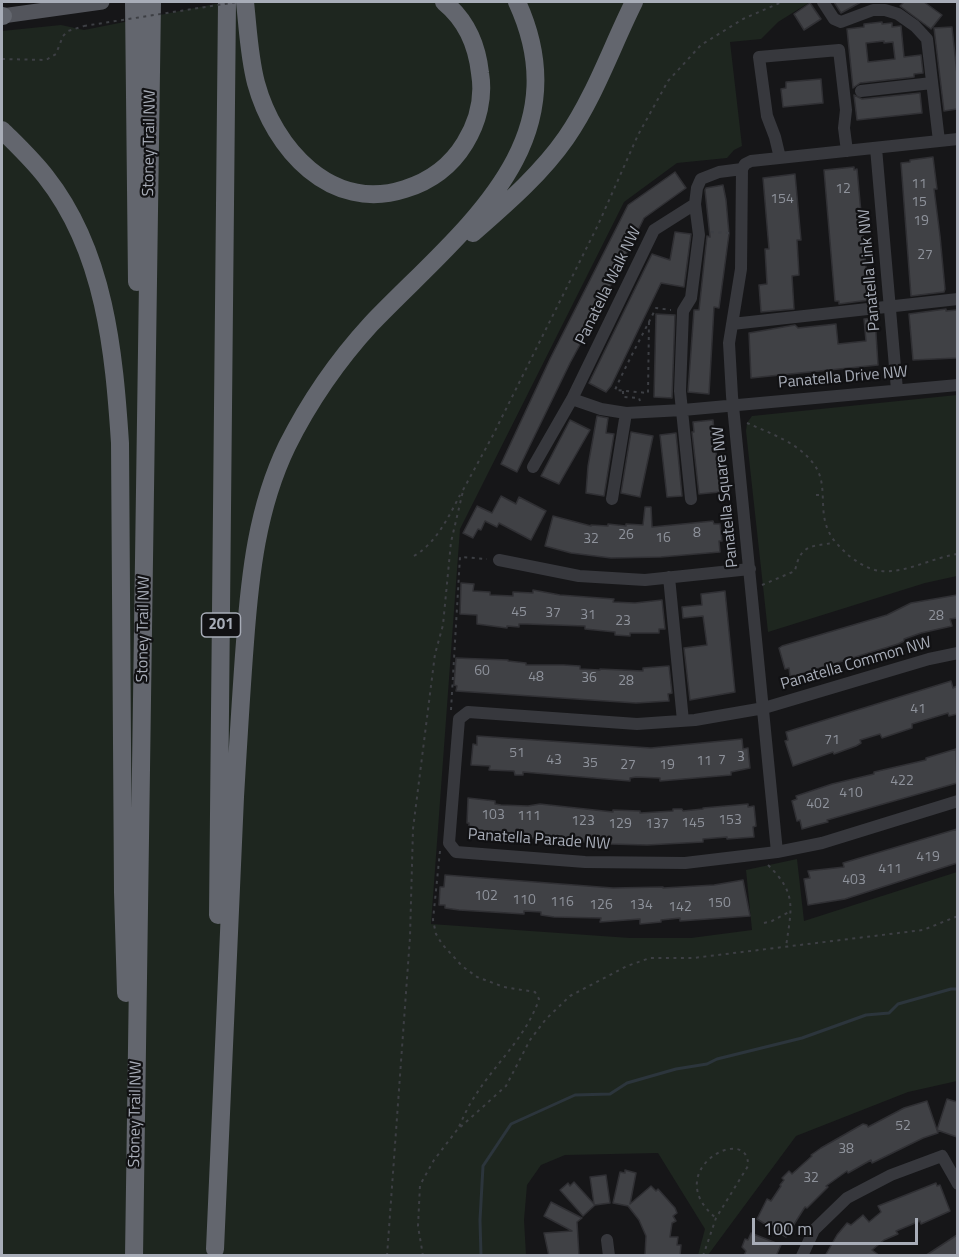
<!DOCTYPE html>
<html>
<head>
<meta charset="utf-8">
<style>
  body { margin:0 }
  #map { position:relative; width:959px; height:1257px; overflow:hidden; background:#161618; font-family:"Titillium Web",sans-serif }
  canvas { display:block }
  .frame { position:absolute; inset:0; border:3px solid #a8adb8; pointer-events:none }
  .scale { position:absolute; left:752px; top:1218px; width:166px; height:27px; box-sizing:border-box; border:3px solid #a8adb8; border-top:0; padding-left:8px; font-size:18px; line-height:21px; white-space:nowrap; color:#a8adb8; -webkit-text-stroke:4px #111113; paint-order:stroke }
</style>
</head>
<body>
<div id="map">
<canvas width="959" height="1257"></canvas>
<div class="frame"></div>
<div class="scale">100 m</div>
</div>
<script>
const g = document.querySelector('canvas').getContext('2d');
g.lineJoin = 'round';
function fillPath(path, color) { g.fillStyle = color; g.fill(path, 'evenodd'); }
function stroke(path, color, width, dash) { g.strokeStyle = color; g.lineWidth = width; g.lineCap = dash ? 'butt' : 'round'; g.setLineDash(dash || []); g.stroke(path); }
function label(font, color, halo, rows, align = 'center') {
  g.font = font + ' "Titillium Web",sans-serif'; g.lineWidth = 4.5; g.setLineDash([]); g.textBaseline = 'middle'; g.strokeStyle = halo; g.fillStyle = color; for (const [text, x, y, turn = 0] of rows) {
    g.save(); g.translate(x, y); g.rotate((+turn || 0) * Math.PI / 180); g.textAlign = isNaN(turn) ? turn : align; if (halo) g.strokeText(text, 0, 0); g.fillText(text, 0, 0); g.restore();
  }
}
fillPath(new Path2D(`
  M225,2H810L778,22L761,39L730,42L742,146L734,150L727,158L677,163L624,202L460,529L431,924L630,938H691L752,930L746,870L797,859L804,921L957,872V1081L908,1092L796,1136L708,1255H698L705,1229L658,1153L565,1155L541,1165L527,1185L524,1220L526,1255L2,1256V31L61,25L84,30Z
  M957,395V576L925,583L768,632L746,431L747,423L752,416Z`), '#1e261f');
stroke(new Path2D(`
  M481,1256L480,1220L483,1166L511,1124L575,1095L610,1094L627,1083L676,1069L707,1064L717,1059L802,1038L866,1015L889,1013L898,1004L951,989H958`), '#2c353c', 3);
const building = new Path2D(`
  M834,2H861L841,13Z
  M904,2H924L942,15L931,29L900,6Z
  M810,3L821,19L804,30L794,14Z
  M882,22V24L892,23V27L901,26L904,57L921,55L923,73L914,74V77L860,83L853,88L847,29L864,27V24ZM884,41V43L893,42L895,59L868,62L866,43Z
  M952,27L957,74V109L944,111L934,28Z
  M821,79L823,103L783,107L781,89L786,88V82Z
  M920,93L922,113L857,120L854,95L862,99Z
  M933,157L937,189H934L940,236L945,289L944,292L911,296L901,163L910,162V160Z
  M854,167V170L857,169L869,300L839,304V301H835L824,170Z
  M675,172L686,188L644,218L596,315L570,363L517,472L501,464L550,359L628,205Z
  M795,174L801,240H797L799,275L792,276L794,309L761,312L759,285L767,284L765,249H769L763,178Z
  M723,185L726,200L729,234L719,308L714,307L709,394L688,392L694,310H699L707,236L710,237L705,190L706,188Z
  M675,232L691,234L684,287L661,283L611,386L606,392L589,383L652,254L670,260Z
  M946,309V311L957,310V358L913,360L909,314Z
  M656,314L675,315L672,398L654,397Z
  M875,318L878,365L751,378L749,333L795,325L798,328L836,324L838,344L866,341L864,319Z
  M597,416L608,418L606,433L614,434L604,496L586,493L588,466Z
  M570,420L590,430L559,484L541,476Z
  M713,420L720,492L699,494L692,432H694L693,422Z
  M631,432L653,436L640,497L621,493Z
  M676,433L682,496L667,497L660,435Z
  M501,496L516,504L519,497L546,511L531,540L499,523L497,527L485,521L481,530L478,529L473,538L463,533L477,506L492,513Z
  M645,507H651L652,527L703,522L713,521L714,524H720L722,541H719L720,552L661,557L611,558L571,553L545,546L553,516L591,526V525L608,526V524L626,526V524L643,525Z
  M461,583L474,584L473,591L490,592V595L513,596V592L533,593V590L560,595L614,599L613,602L635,603L662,600L665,629H659V633H630V636L615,635V632L585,629V626L526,624H519V627L507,626V628L477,624V615L460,614Z
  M725,591L735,692L690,700L684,648L707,645L703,616L683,618L682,607L702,605L701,594Z
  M957,595V618L950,619L952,626L921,633L904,639V641L898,644L797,675L790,676L789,668L785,669L779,648L782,646L887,615L911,603Z
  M456,658L508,660V661L526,663V665H564L580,666V669L600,670V669L643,671V668L669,666L672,693L668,694L669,701L636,703L456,691L457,686L454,685Z
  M951,681L953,688L957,686V714L949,716L948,713L912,724V728L882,738L880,734L860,740L861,743L856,746L834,754L833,752L793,766L785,741L788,740L786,732Z
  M477,736L651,748L742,739L743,749L748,748L750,768L731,772V775L660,781V778L636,777L630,778V781L523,772V775H515L514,771L489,770L490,766L471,765L473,744L477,745Z
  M956,749L957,783L827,820L828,822L816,825L802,829L800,820L797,821L792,801L797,799L796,796L832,784L874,774V772L926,760V758Z
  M468,798L495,801V804L501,805L528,806L540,804L613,812V810L640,811V813L673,811V809H682L683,811L703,809V808L748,804V807L754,806L756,826L753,827L754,837L727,839V837L703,839V842L647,845L610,844L469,833V823H467Z
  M957,829V863L845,899L808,905L804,879L810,878L808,871L844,867L843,863Z
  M445,875L613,888L663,887V888L714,885L743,880L750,916L680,921V918L661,920V922L640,924V919L600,922L601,918L554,917L541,915V912L524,911V914L459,910L445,908V905H439L440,887H444Z
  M947,1099L957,1102V1137L937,1130L938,1133L923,1138L872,1163L871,1160L848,1173L847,1171L826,1186L828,1187L807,1208L805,1207L786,1237L757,1219L767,1199L771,1201L781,1186L780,1185L784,1180L782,1178L789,1171L792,1174L812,1156L811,1155L821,1148L863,1124L867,1125L868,1127L904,1108L927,1101L937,1130Z
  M625,1170L636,1173L630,1204L651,1186L656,1191L658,1189L675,1208L677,1213L673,1216L676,1221L672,1223L670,1237H678L677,1245H681L680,1256H645L646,1236L639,1220L628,1206L613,1203L620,1172L625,1173Z
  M606,1175L610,1203L595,1205L583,1216L560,1190L568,1183L570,1186L574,1182L594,1204L590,1177Z
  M936,1183L937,1186L940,1185L950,1211L921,1224L920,1221L896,1231L898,1234L884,1240L872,1250L880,1256H825L837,1235L847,1223L851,1225L863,1215L869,1222L881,1212L878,1206Z
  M551,1202L582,1218L577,1222L579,1256H549L544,1233L572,1231L544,1216Z
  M751,1233L781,1245L776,1256H744L746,1251L742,1247L745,1239L748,1240Z
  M957,1235V1256H925Z`);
fillPath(building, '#404145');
stroke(building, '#303034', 1.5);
stroke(new Path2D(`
  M379,2H393
  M2,59L46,60L56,54L63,36L68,31L84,26
  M711,232L729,233
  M649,322L648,393L615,390C627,363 642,336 656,308L671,310
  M623,391V397L639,398L640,401
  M747,423C770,433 798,443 813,463C829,483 818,508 828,530C832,540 840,547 848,555C857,562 869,570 881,571C904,574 934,557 958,554
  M463,490L492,437L598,225L638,135L668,81L701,45L743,19L782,2
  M816,495H823
  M414,556C436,543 448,518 460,495
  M762,585L795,571C800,545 811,546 834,543
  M451,710L460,557L487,559
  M440,851L433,920L436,934L442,944L462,966L477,977L504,987L535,992L539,999C527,1036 495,1064 475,1096C468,1106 463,1118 458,1129
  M768,865C798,894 791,909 786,947
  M764,923L772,921L791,911
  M387,1256L410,937L413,829L435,654L443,625L451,542L463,491
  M423,1256L418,1226L420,1185L434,1160L457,1130L506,1086L530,1040L546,1019L570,996L627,966L650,958H693L923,930L958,916
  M703,1256L716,1218L748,1166C750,1122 658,1170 716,1218`), '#3d3f44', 2, [3, 4.5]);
stroke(new Path2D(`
  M823,2L834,19L841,22L873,10H885L898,14L915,26L927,39L939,141
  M861,91L932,83
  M958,139L751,161L745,164L742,169L741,269L729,343L732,396L777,852L822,843L958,801
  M876,148L897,390
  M780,158L775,137L767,116L759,57L839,50L846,110L844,128L847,151
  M732,324L958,299
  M572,399L601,409L626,413L683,410L958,385
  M533,467L572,399L654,230L695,204L697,188L701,179L719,172L742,169
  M612,499L626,413
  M691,499L680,391L683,311L691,298L699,235L695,204
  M499,560L579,576L645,580L750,569
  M669,577L683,721
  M777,852L685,863L585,862L456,852L449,843L459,719L468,712L637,724L695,720L764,708L929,659L958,653
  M607,1240L609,1256
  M802,1256L814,1230L847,1198L891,1175L942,1156L958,1184`), '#37383d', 12);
stroke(new Path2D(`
  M2,16L102,2`), '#53555c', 15);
stroke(new Path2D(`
  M134,2L137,282
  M245,2C248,29 249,56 256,83C274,149 331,213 405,189C431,181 451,166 465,143C478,122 484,97 480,73C477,45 466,20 444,2
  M2,16H3
  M2,130C17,145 33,160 46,177C105,252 114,352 120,443L123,892L126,993
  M473,233C506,204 541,174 566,138C595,96 612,46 634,2
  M218,915L227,2
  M215,1249C222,1098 228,948 235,797C238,746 241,694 245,642C250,575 257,508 287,446C309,402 338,360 371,324C459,232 583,145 517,2
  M134,1256L152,2`), '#63666e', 18);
stroke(new Path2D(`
  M84,26L237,2`), '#3d3f44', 2, [3, 4.5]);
label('14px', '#8e929b', null, [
  ["11",919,185],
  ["12",843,190],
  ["154",782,200],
  ["15",919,203],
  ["19",921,222],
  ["27",925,256],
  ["8",697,534],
  ["26",626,536],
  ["16",663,539],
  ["32",591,540],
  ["45",519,613],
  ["37",553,614],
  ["31",588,616],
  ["28",936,617],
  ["23",623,622],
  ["60",482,672],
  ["48",536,678],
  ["36",589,679],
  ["28",626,682],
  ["41",918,710],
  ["71",832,741],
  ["51",517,754],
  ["3",741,758],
  ["43",554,761],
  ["7",722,761],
  ["11",704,762],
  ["35",590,764],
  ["27",628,766],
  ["19",667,766],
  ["422",902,782],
  ["410",851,794],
  ["402",818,805],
  ["103",493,816],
  ["111",529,817],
  ["153",730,821],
  ["123",583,822],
  ["145",693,824],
  ["129",620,825],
  ["137",657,825],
  ["419",928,858],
  ["411",890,870],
  ["403",854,881],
  ["102",486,897],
  ["110",524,901],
  ["116",562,903],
  ["150",719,904],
  ["126",601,906],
  ["134",641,906],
  ["142",680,908],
  ["52",903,1127],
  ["38",846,1150],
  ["32",811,1179]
]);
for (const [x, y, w] of [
  [221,625,39]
]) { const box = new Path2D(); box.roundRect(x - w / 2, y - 12, w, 24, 4.5); g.fillStyle = '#111113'; g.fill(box); stroke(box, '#a8adb8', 1.5); }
label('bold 15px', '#a8adb8', null, [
  ["201",221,625]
]);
label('16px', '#a8adb8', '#111113', [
  ["Stoney Trail NW",150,143,-89],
  ["Panatella Link NW",870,270,-95],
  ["Panatella Walk NW",609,286,-64],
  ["Panatella Drive NW",843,378,-5],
  ["Panatella Square NW",726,497,-96],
  ["Stoney Trail NW",144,629,-89],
  ["Panatella Common NW",856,664,-16],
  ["Panatella Parade NW",539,840,4],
  ["Stoney Trail NW",136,1114,-89]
]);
</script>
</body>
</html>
